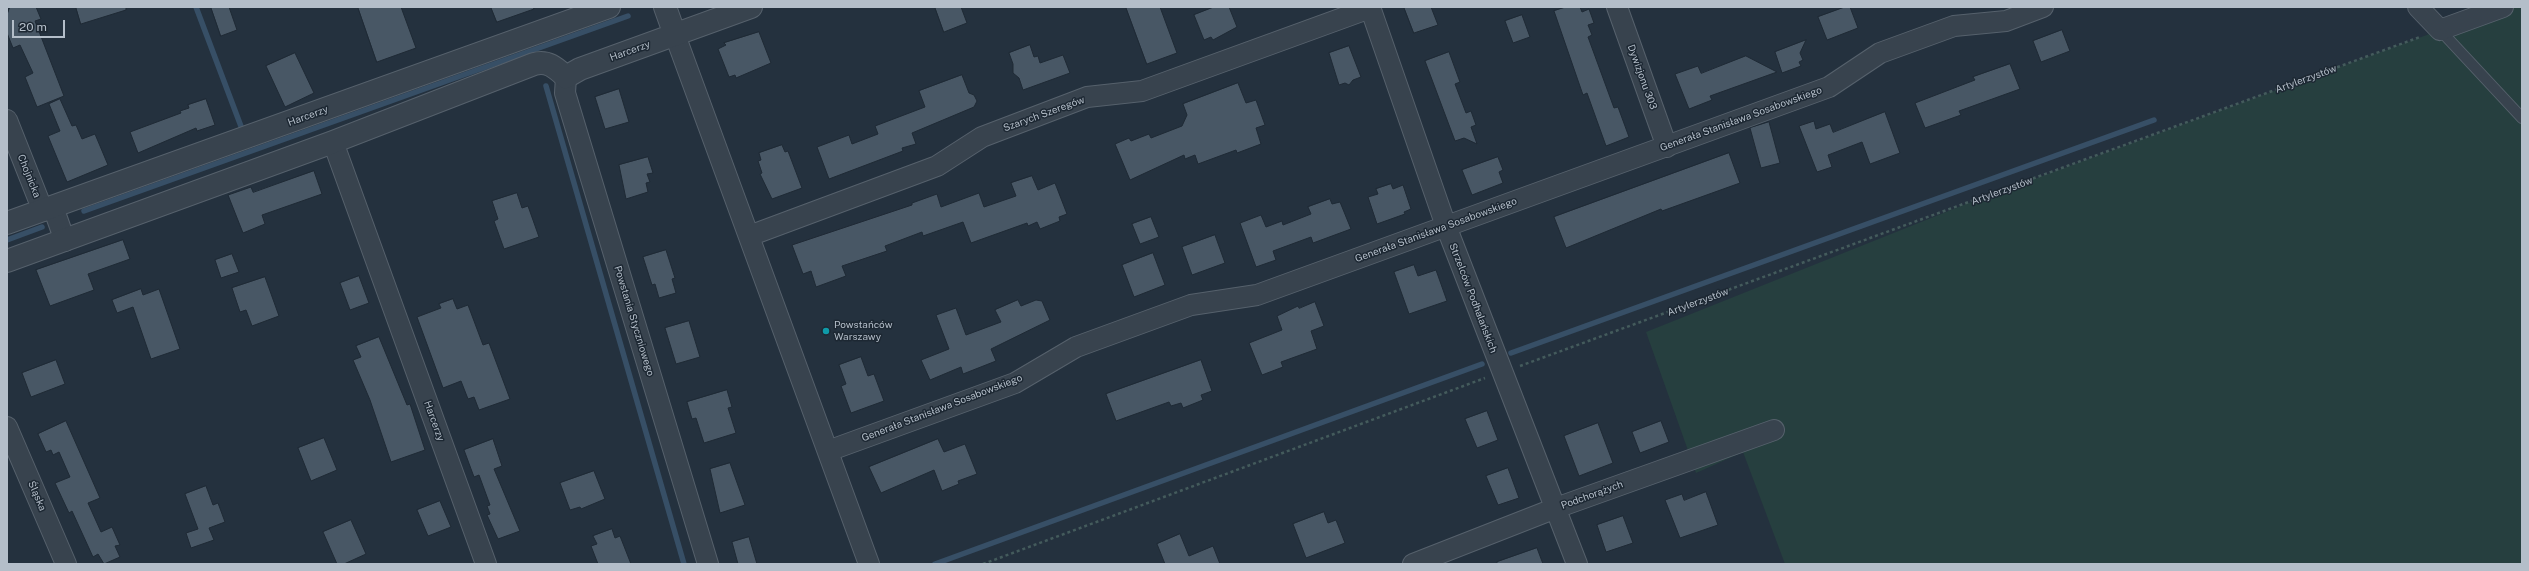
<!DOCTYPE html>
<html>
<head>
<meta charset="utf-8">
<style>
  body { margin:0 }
  #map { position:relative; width:2529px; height:571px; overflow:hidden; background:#24313e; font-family:"Public Sans",sans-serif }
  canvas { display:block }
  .frame { position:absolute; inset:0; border:8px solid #b4bec9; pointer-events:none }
  .scale { position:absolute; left:12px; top:20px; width:53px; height:18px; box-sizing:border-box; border:2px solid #b4bec9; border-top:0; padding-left:5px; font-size:12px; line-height:14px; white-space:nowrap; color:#b4bec9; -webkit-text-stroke:3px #1d2833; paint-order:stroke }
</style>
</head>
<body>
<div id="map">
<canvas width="2529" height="571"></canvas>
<div class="frame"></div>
<div class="scale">20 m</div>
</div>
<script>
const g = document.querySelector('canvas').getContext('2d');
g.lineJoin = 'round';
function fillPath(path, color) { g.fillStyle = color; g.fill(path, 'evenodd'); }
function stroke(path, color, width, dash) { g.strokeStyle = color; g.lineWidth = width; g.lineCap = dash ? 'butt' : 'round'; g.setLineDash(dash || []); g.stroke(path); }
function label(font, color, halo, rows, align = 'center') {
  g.font = font + ' "Public Sans",sans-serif'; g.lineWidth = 3; g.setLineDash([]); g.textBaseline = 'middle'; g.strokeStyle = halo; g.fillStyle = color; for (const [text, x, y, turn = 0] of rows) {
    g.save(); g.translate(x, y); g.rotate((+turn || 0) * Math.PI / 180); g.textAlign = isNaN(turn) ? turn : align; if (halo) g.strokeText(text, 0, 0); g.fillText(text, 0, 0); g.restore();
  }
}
fillPath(new Path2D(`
  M2503,7H2522V564H1785L1743,452L1696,473L1646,332L1966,204Z`), '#263f3f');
stroke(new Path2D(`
  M196,7L242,129
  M546,86L684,564
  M84,211L628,16
  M7,240L42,227
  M1511,353L2154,120
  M935,564L1482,364`), '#374f66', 5.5);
const building = new Path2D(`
  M10,7H36L41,19L35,21L64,96L37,107L25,77L33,73L20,45L13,48L7,33V15Z
  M76,7H126V10L81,24Z
  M211,7H229L237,30L221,36Z
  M358,7H401L416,48L377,62Z
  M491,7H533L534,9L497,22Z
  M935,7H961L967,23L944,32Z
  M1126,7H1160L1177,53L1147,64Z
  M1214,7H1229L1237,27L1213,40L1211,37L1204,40L1194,15Z
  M1404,7H1431L1438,25L1414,33Z
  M1566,7H1580L1582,12L1589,9L1594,23L1588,25L1592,35L1588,37L1614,108L1618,107L1629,137L1606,146L1587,93L1583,95L1554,11Z
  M1845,7H1850L1858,28L1827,40L1818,17Z
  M1522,15L1530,37L1513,43L1505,21Z
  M2062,30L2070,51L2041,62L2033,41Z
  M759,32L771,63L736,78L735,75L729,77L718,49L726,45L724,43Z
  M1806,40L1800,53L1803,60L1799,62L1801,66L1782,73L1775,52Z
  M1030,45L1034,57L1038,56L1040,63L1063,55L1070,73L1023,90L1019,78L1013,73V64L1009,53Z
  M1349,46L1361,77L1353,80L1349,85L1345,83L1339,85L1329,53Z
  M1449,52L1460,82L1455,84L1466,113L1471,111L1476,125L1471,127L1477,144L1464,138L1455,141L1425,61Z
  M295,53L314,93L285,107L266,66Z
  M1746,56L1777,72L1710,96L1712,100L1689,109L1675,74L1698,66L1701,73Z
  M2010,64L2020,89L1959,111L1961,115L1925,128L1915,103L1975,80L1973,77Z
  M962,75L969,93L974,95L977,101L974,107L912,133L916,144L902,148L903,151L829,179L817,147L849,135L852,144L878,134L875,126L925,107L919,91Z
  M1238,83L1246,103L1256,100L1265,125L1256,128L1261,144L1237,153L1236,150L1198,164L1195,155L1185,159L1184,155L1130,180L1115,144L1129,138L1131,141L1149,134L1151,138L1182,126L1187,115L1183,104Z
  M619,89L629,122L605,129L595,97Z
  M60,99L72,126L76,125L82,139L95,134L108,165L67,182L48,136L60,131L49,104Z
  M206,99L215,125L197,131L196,128L138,153L130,132L181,113L180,111L189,108L188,105Z
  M1885,112L1900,153L1870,164L1862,142L1828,155L1832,167L1817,172L1799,126L1814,121L1816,129L1830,124L1833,132Z
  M1769,122L1780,163L1761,168L1750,128Z
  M782,145L785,152L788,151L802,188L772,199L760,174L762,173L758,161L761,160L759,153Z
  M1729,153L1740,183L1662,211L1661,209L1566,248L1554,217Z
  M648,157L653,173L647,174L650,182L646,183L648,192L626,199L619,165Z
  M1498,157L1503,170L1499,172L1503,183L1472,195L1462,170Z
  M314,171L322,194L262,215L265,224L243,233L228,195L251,187L253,192Z
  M1032,176L1038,190L1055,183L1067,214L1059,217L1060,221L1040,229L1037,222L1028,226L1027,223L971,243L963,222L923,236L922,232L885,246L887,251L842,266L846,276L816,287L811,271L803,274L792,245L912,205V203L937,194L941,207L979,193L984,207L1016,196L1011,183Z
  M1391,184L1393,189L1403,185L1411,209L1404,212L1405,214L1377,224L1368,197L1378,194L1376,189Z
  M517,193L522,208L528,206L539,237L504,249L494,221L498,219L492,201Z
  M1330,199L1332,204L1340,202L1351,229L1313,243L1311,237L1273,251L1276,260L1256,267L1240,223L1261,215L1266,227L1282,221L1283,225L1311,214L1308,207Z
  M1151,217L1159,237L1140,244L1132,224Z
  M1215,235L1225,263L1192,275L1182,247Z
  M123,240L130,259L88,274L94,290L50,306L36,270Z
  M666,250L675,278L672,279L676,293L659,298L655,284L652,285L643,257Z
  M1153,253L1165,285L1134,297L1122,265Z
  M232,254L239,272L221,278L215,260Z
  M1414,265L1418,276L1436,270L1447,301L1409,314L1394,272Z
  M359,276L369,303L350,310L340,283Z
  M265,277L279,316L252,326L246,310L240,312L232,288Z
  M141,289L143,295L159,289L180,349L151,359L133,307L117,313L112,300Z
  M453,299L457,309L468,305L483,345L489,343L510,399L479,410L474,397L468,399L461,381L443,388L417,317L441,308L439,304Z
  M1018,300L1021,306L1036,300L1042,301L1050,320L991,349L996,361L963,374L961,367L930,380L921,360L949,349L936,315L956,308L966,335L1001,322L995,310Z
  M1315,302L1324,326L1311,331L1317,349L1281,362L1283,367L1262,375L1249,343L1282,330L1277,316L1298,306L1299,308Z
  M689,321L700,357L676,364L665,328Z
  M379,337L407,405L410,404L425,450L391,462L370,400L353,360L361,357L356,346Z
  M861,357L868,376L874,374L884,401L851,413L841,386L846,384L839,365Z
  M56,360L65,384L31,397L22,373Z
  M1201,360L1212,391L1201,395L1203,400L1183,408L1181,403L1171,406L1169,402L1116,421L1106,394Z
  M727,390L732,407L728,408L736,433L704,443L696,418L692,419L687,402Z
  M1487,411L1498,440L1477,448L1465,419Z
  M66,421L100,498L88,503L101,532L112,527L120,545L115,546L120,557L104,564L98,554L93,557L72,511L69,513L55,483L70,477L59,452L53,455L51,450L46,452L38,434Z
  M1661,421L1669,442L1640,453L1632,432Z
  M1598,423L1613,463L1579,476L1564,436Z
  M324,438L337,470L311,481L298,448Z
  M493,439L502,466L494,469L520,531L498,539L487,515L490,514L487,506L490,505L479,475L474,477L464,450Z
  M938,439L944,452L965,444L977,474L958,481L959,484L942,491L934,470L881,493L869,467Z
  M730,463L745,505L720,513L710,469Z
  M1508,468L1519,498L1498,505L1486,476Z
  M594,471L605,499L581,509L580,507L570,510L560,483Z
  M206,486L213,505L218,503L225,522L209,528L214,540L191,548L186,533L198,529L185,494Z
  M1706,492L1718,525L1680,538L1665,500L1682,494L1684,500Z
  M440,501L451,527L428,536L417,510Z
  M1324,512L1328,523L1336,520L1345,543L1306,558L1293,524Z
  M1623,516L1633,543L1606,552L1597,525Z
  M351,520L366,554L344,564H337L323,532Z
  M612,529L615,538L620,536L631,564H598L591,546L597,544L593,536Z
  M1180,534L1189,556L1213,546L1220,564H1165L1157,544Z
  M749,537L757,564H738L732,542Z
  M1537,548L1543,564H1497V562Z`);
fillPath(building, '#485765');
stroke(building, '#1f2a35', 1);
const service = new Path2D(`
  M2440,30L2522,118`);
const minor = new Path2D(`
  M1370,7L1446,226L1577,564
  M1617,7L1667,147
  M2418,7L2440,30L2503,7
  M675,35L869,564
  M566,77L565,93L708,564
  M7,120L43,211
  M333,142L486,564
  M53,207L65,241
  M749,236L937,166L982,137L1087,97L1142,91L1370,8
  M7,427L66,564
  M828,451L1015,383L1076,347L1191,305L1257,295L1829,87L1880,53L1954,26L2006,21L2043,7
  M1413,564L1556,508L1774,430`);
const tertiary = new Path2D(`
  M665,7L675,35
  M7,223L609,7
  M7,261L333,142L534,64C548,60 556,68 566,77L580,69L751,7`);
stroke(service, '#56616c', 12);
stroke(minor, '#56616c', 22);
stroke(tertiary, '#56616c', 24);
stroke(new Path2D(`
  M1520,366L2420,37
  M983,564L1485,378`), '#445b5c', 2.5, [3, 3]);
stroke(service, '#38434e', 10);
stroke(minor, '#38434e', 20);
stroke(tertiary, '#38434e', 22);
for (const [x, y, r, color] of [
  [826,331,4,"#0f9aa8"]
]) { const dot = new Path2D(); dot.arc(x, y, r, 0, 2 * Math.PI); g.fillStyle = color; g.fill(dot); stroke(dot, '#1d2833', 1.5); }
label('10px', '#b4bec9', '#1d2833', [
  ["Harcerzy",630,51,-20],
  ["Dywizjonu 303",1642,77,70],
  ["Artylerzystów",2306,79,-20],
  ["Szarych Szeregów",1044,114,-20],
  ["Harcerzy",308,116,-20],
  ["Generała Stanisława Sosabowskiego",1741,119,-20],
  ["Chojnicka",29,176,68],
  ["Artylerzystów",2002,191,-20],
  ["Generała Stanisława Sosabowskiego",1436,230,-20],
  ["Strzelców Podhalańskich",1473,298,69],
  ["Artylerzystów",1698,302,-20],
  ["Powstania Styczniowego",634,321,73],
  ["Generała Stanisława Sosabowskiego",942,408,-21],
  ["Harcerzy",434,421,70],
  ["Podchorążych",1592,495,-20],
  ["Śląska",37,496,67]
]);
label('10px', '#b4bec9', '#1d2833', [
  ["Powstańców",834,325],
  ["Warszawy",834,337]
], 'left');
</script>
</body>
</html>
